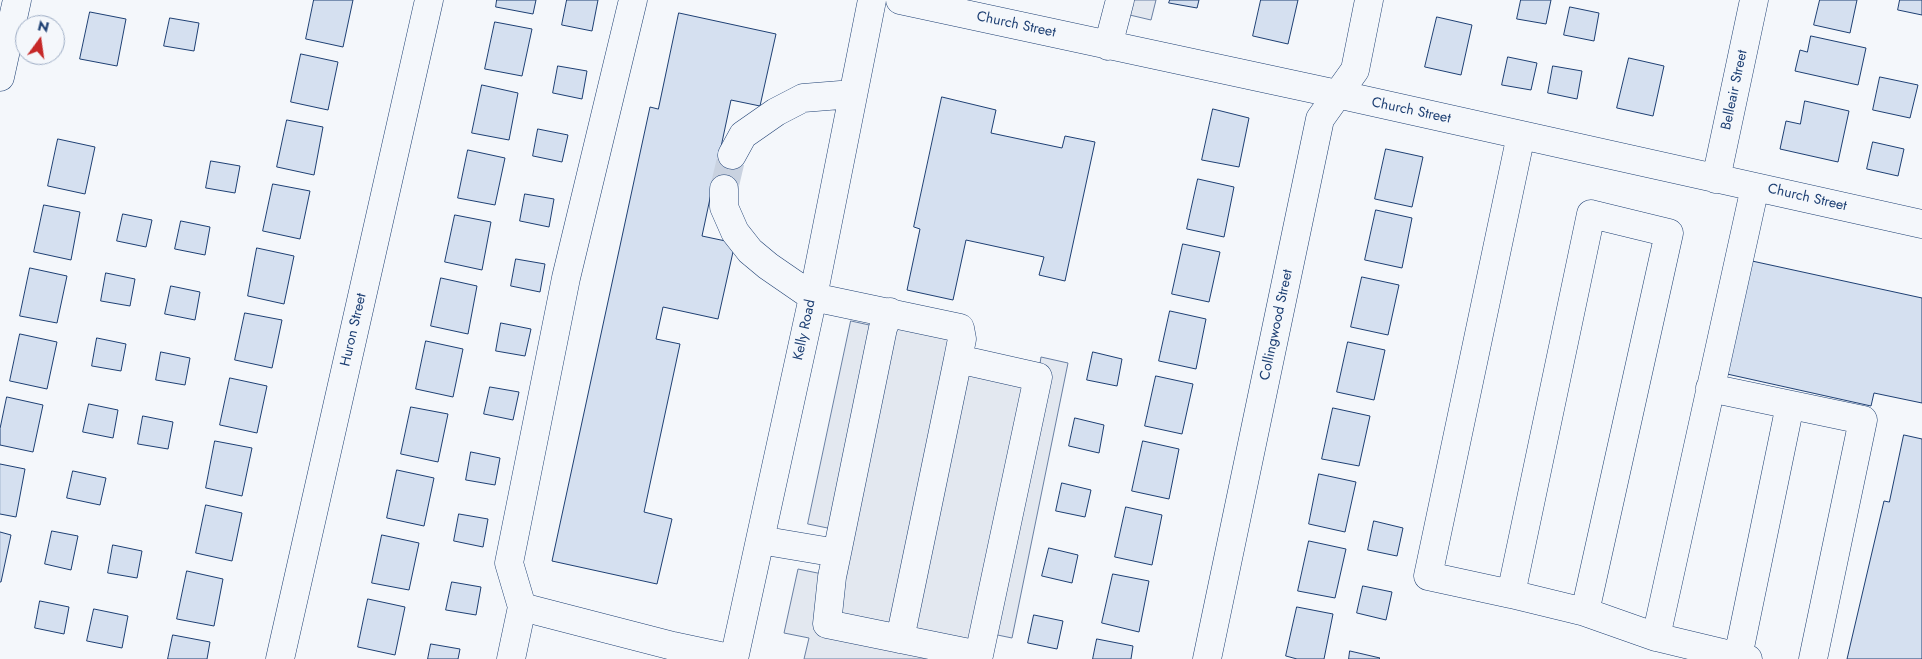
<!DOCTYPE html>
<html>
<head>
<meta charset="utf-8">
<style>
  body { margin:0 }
  #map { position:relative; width:1922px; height:659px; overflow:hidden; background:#f4f7fb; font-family:Jost,sans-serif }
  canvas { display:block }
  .north { position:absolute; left:15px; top:15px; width:50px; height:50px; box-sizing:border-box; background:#f4f7fb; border:1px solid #9eadc5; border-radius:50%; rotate:14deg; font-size:14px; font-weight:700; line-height:20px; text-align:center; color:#1d3f73 }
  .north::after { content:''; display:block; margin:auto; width:18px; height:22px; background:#c62828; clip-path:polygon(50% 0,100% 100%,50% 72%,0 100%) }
</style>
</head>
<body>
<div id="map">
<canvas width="1922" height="659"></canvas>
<div class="north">N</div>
</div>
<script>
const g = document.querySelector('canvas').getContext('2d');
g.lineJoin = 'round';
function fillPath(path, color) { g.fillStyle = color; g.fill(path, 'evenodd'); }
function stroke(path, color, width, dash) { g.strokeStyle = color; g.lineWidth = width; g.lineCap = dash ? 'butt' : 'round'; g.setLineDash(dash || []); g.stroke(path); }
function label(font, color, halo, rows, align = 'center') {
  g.font = font + ' Jost,sans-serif'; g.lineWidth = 4; g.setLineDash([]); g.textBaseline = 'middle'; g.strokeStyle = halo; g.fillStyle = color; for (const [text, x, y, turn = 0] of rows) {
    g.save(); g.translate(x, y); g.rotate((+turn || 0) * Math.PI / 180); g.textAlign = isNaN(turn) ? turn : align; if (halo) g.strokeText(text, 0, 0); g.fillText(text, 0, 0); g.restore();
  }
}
const parking = new Path2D(`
  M1119,0H1156L1151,20L1117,12Z
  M851,321L883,328L885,323L962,339L956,371L1038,377L1041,357L1068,363L1012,638L983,632L979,659H804L809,638L784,633L798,569L832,576L842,531L808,524Z`);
fillPath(parking, '#e3e8f0');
stroke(parking, '#687fa3', 1);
const building = new Path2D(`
  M314,0H353L343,47L306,39Z
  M497,0H536L533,14L496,7Z
  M567,0H598L592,31L562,25Z
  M1170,0H1199L1197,8L1169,3Z
  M1261,0H1298L1288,44L1253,36Z
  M1521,0H1551L1546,24L1517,19Z
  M1820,0H1857L1850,33L1814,25Z
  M1900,0H1922V15L1898,10Z
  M1570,7L1599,13L1594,41L1564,35Z
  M90,12L126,19L117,66L80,59Z
  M679,13L776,34L760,106L731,100L702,236L735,243L718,319L663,307L656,339L680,344L644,512L672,519L657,584L552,561L650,107L658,109Z
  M1437,17L1472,25L1461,75L1425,67Z
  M170,18L199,23L194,51L164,46Z
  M495,22L532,29L522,76L485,69Z
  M1811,36L1866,48L1858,85L1795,71L1800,50L1807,52Z
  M301,54L338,62L328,110L291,102Z
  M1508,57L1537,63L1531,90L1502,85Z
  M1629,58L1664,66L1653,116L1617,108Z
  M558,66L587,71L582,99L553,93Z
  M1553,66L1582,71L1577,99L1548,93Z
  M1880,77L1918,85L1910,118L1873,110Z
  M482,85L518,93L509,140L472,133Z
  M942,97L996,110L991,133L1062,148L1065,136L1095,142L1065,281L1039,275L1044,257L966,240L953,300L907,290L920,229L914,227Z
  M1805,101L1849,111L1838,162L1780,149L1786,121L1800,124Z
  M1213,109L1249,118L1239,167L1202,160Z
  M287,120L323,127L314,175L277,167Z
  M538,129L568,135L562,162L533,156Z
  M58,139L95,147L85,194L48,186Z
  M1873,142L1904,149L1898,176L1867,169Z
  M1386,149L1423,157L1412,207L1375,199Z
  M468,150L505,158L495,205L458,198Z
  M211,161L240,166L235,193L206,188Z
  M1198,179L1234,187L1224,237L1187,229Z
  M273,184L310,191L300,239L263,231Z
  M525,194L554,199L549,227L520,221Z
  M44,205L80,212L71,260L34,252Z
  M1376,210L1412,218L1402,268L1365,260Z
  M123,214L152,220L146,247L117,241Z
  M455,215L491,222L482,270L445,262Z
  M181,221L210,227L205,255L175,249Z
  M1183,244L1220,252L1209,302L1172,294Z
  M257,248L294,256L284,304L248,296Z
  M516,259L545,264L540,292L511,286Z
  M1752,261L1922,298V403L1874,393L1871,406L1727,374Z
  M30,268L67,276L57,323L20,316Z
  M106,273L135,279L130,306L101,301Z
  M1362,277L1399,285L1388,335L1351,327Z
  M441,278L477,286L468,334L431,326Z
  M171,286L200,292L195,320L165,314Z
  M1170,311L1206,319L1196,369L1159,361Z
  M245,313L282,320L272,368L235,360Z
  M501,323L531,329L525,356L496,351Z
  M20,334L57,342L47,389L10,381Z
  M97,338L126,344L121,371L92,366Z
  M426,341L463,349L453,397L416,389Z
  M1348,342L1385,350L1374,400L1337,392Z
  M161,352L190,358L185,385L156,380Z
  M1093,352L1122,359L1117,386L1087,380Z
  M1156,376L1193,384L1182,434L1145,426Z
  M230,378L267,386L257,433L220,425Z
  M490,387L519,392L513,420L484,414Z
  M7,397L43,405L33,452L0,445V429Z
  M89,404L118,410L113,438L83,432Z
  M411,407L448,414L438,462L401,454Z
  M1333,408L1370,416L1359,466L1322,459Z
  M143,416L173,422L168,449L138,444Z
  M1075,418L1104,425L1099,453L1069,446Z
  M1904,435L1922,439V659H1847L1884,501L1889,502Z
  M215,441L252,448L242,496L206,488Z
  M1143,441L1179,449L1169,499L1132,491Z
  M471,452L500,458L495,485L466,480Z
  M0,464L25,469L16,517L0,514Z
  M397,470L434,478L424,526L387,518Z
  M73,471L106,478L100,505L67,498Z
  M1319,474L1356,482L1345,532L1309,524Z
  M1062,483L1091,490L1085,517L1056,511Z
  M206,505L242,513L232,561L196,553Z
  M1126,507L1162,515L1152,565L1115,557Z
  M459,514L488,519L483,547L454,541Z
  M1374,521L1403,528L1397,556L1368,550Z
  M52,531L78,536L71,570L45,564Z
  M0,532L11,535L1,582H0Z
  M382,535L419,543L409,590L372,583Z
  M1309,541L1346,549L1335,598L1298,591Z
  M113,545L142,551L137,578L108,573Z
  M1049,548L1078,555L1072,583L1042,576Z
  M187,571L223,579L214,626L177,619Z
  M1113,574L1149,581L1139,632L1102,623Z
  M452,582L481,587L476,615L446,610Z
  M1363,586L1392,592L1386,620L1357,613Z
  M368,599L405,607L395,655L358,647Z
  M40,601L69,607L64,634L35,628Z
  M1297,607L1333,614L1324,659H1297L1286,656Z
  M94,609L128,616L122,648L87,641Z
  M1034,615L1063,621L1057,649L1028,643Z
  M173,635L210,642L207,659H168Z
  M1097,639L1133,646L1131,659H1093Z
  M431,644L460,649L458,659H428Z
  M1350,651L1380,658L1379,659H1349Z`);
fillPath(building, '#d5e0f0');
stroke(building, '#1d3f73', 1);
stroke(new Path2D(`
  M724,189L732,155`), '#c9d2e0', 28, [28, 14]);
const minor = new Path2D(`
  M900,0L1337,94L1922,224
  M1108,46L1120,0
  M0,77L17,0
  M1521,135L1428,576L1511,594L1591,214L1669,233L1585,612L1656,637L1748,659
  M732,155L743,135L776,112L803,98L853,94
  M1716,179L1754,0
  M724,189V207L735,232L750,251L768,266L813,297L960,328L962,339L958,359L1038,377L979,655L827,624L832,577L837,553L760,540
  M1710,388L1863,420L1813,659
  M837,553L883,328L890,312
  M1511,594L1585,612
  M522,607L673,646L734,659
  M1656,637L1755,187
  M900,639L958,359
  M1738,657L1790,405
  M280,659L429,0
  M511,659L522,607L509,563L566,278L633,0
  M734,659L813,297L872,0
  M1207,659L1320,119L1355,70L1369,0`);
stroke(minor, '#1d3f73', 29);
stroke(minor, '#f4f7fb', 28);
label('14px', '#1d3f73', '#f4f7fb', [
  ["Church Street",1016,25,12],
  ["Belleair Street",1735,90,-78],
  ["Church Street",1411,111,12],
  ["Church Street",1807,198,13],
  ["Collingwood Street",1277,325,-78],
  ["Huron Street",354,330,-77],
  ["Kelly Road",805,330,-78]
]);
</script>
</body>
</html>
